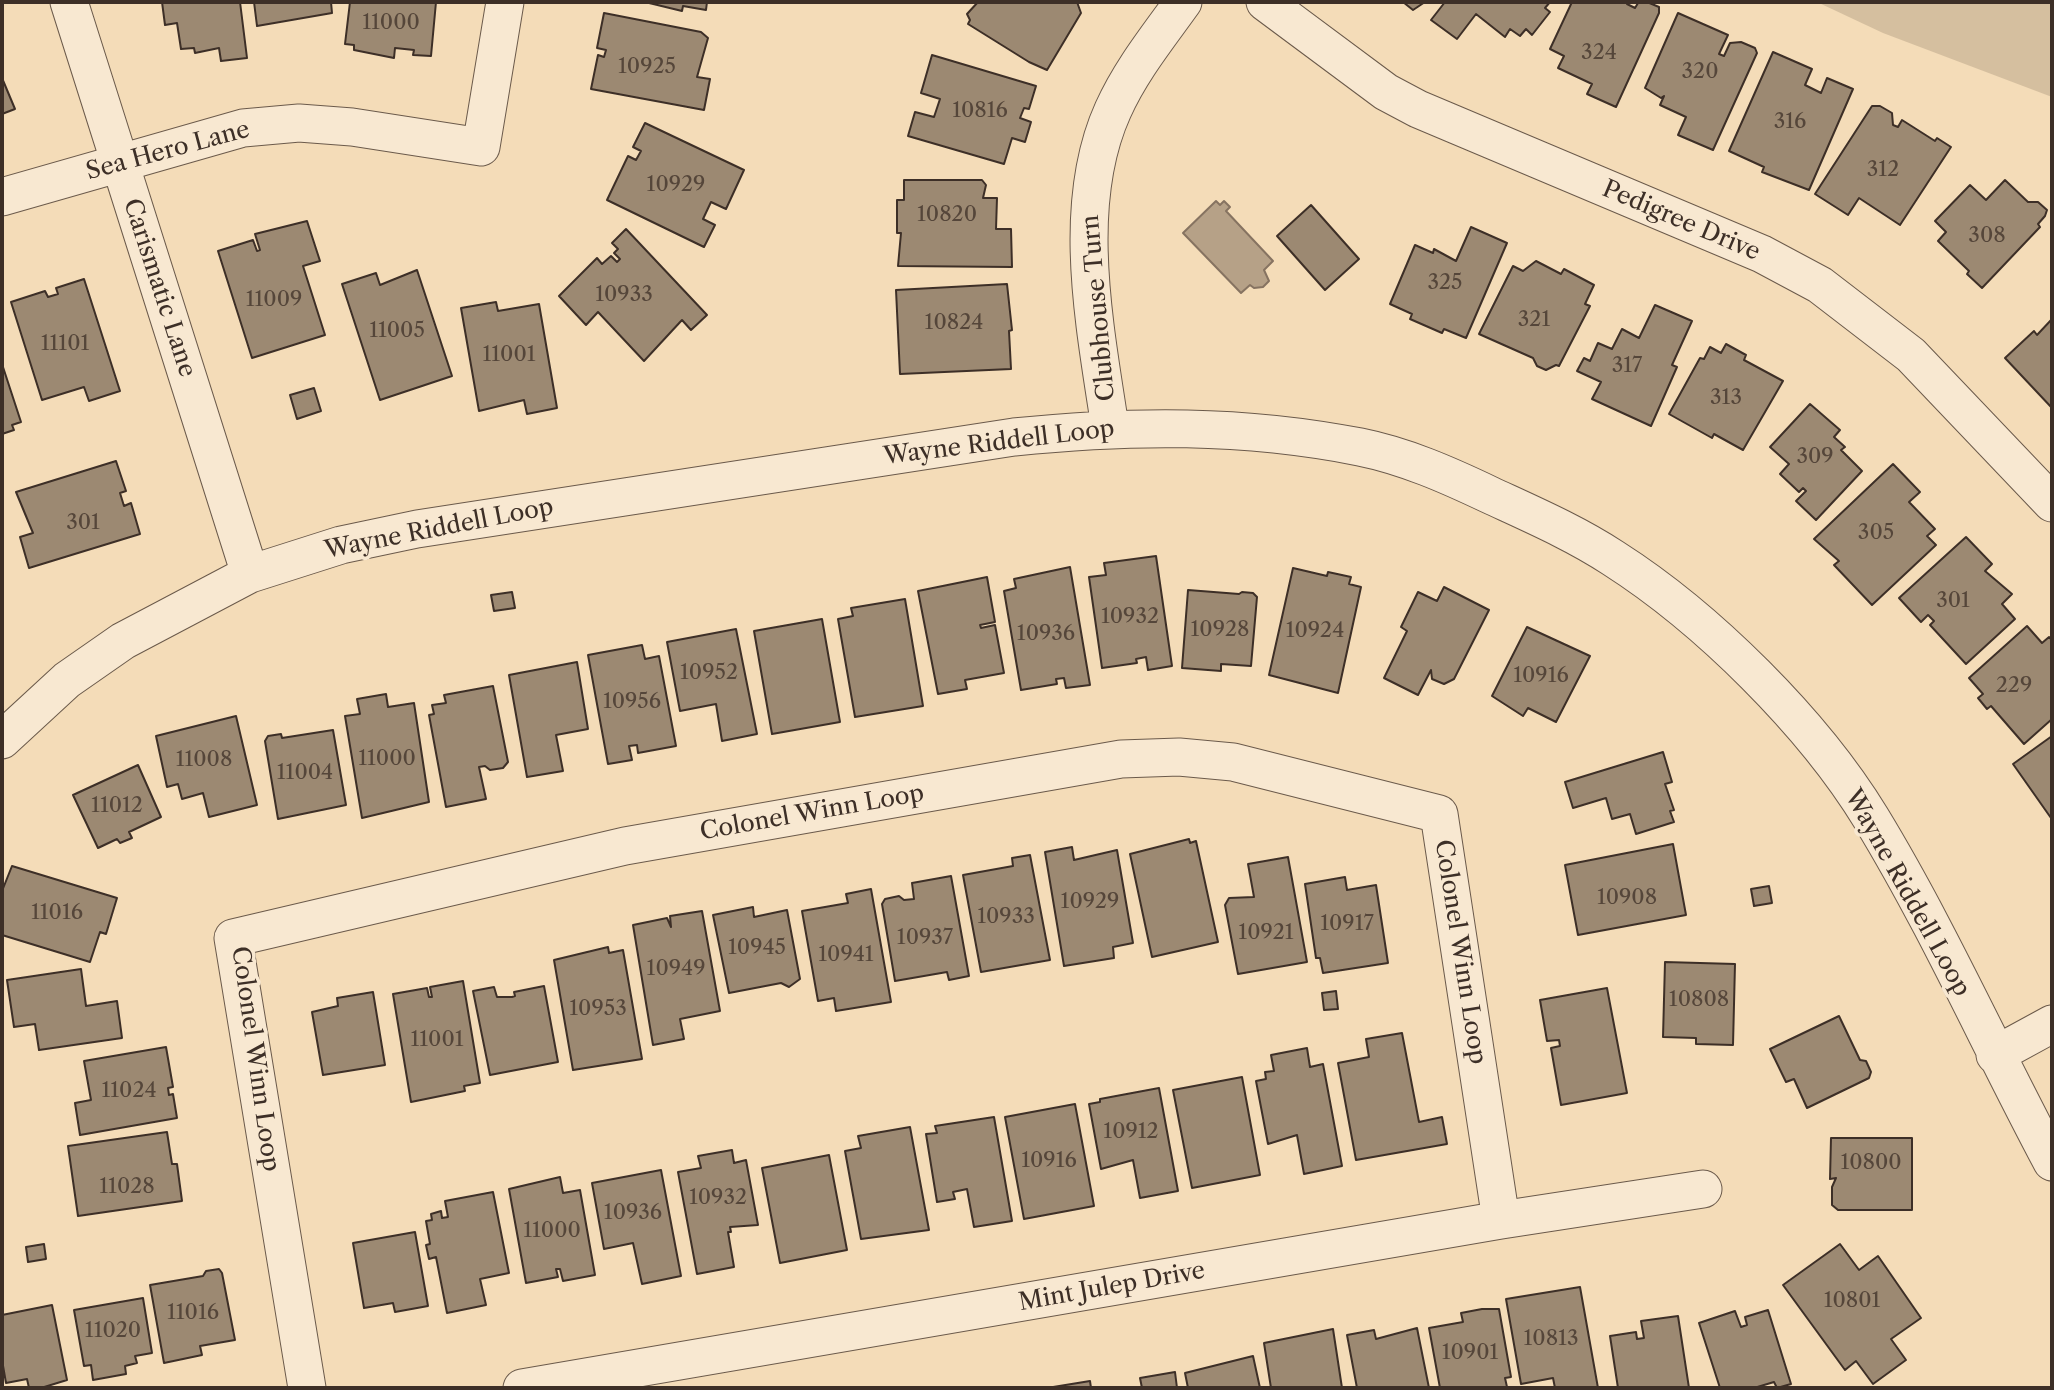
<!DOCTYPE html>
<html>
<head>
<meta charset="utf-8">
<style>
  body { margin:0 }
  #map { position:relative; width:2054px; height:1390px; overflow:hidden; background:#f4dcb8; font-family:"Libre Caslon Text",serif }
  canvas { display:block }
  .frame { position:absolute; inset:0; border:4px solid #3d2f27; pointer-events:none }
</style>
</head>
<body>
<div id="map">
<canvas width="2054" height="1390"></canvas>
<div class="frame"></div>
</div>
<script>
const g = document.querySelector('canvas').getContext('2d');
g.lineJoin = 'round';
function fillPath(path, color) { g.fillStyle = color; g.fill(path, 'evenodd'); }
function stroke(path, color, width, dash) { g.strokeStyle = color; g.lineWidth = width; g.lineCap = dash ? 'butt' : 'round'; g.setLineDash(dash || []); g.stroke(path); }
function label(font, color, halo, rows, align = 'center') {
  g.font = font + ' "Libre Caslon Text",serif'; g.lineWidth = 7; g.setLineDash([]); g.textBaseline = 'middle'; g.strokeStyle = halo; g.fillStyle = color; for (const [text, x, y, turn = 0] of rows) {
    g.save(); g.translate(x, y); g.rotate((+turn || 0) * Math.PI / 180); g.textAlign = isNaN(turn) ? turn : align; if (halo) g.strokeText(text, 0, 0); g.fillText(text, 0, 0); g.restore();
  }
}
fillPath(new Path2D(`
  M1817,2H2052V97L1883,33Z`), '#d5bf9f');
const water = new Path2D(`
  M1216,201L1220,205L1224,201L1230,207L1226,211L1273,261L1264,270L1269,281L1263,287L1254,288L1250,285L1241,293L1183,233Z`);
fillPath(water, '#b6a187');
stroke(water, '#867361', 2);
const building = new Path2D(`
  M162,2H240L247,58L221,61L219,48L195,53L194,48L181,49L177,23L165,25Z
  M254,2H331L332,13L257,26Z
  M350,2H436L431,56L413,55L414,50L395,48L394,58L354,50V45L345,44Z
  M645,2H707L706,10L683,6L682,11Z
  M978,2H1077L1081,13L1047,70L1029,62L968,24L970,20L967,14Z
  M1403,2H1425L1413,10Z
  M1445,2H1550L1545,8L1550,12L1532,35L1526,29L1520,36L1510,29L1505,37L1476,14L1457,39L1431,20Z
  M1572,2H1628L1627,4L1635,8L1638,3L1647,2L1659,7V13L1616,107L1587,94L1592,84L1558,68L1564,56L1550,49Z
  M604,13L701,32L708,38L697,77L710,79L704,110L591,89L598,55L604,57L606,50L597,48Z
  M1678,13L1728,35L1719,54L1724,56L1730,43L1741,42L1755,48L1757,53L1713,150L1678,135L1686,117L1660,105L1664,96L1661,98L1645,88Z
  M1773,52L1812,69L1805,85L1821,93L1827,78L1853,89L1809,190L1762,172L1764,167L1729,151Z
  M932,55L1036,86L1029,109L1024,108L1020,118L1031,122L1025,142L1012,138L1004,164L908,136L915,112L934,117L940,99L921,93Z
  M2,78L15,109L2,114Z
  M1872,106H1880L1892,113L1893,125L1898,127L1902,120L1935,141L1937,138L1951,147L1900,225L1859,198L1848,215L1815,194Z
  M645,123L744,170L726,209L711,202L703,219L715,225L704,247L607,200L628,156L636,160L641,151L633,147Z
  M904,180H982L986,185L983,198H997L996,229H1011L1012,267L898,266L901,233H897V200H904Z
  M2005,180L2028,202H2038L2047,210L2045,216L2038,224L2040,227L1982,288L1967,274L1969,271L1938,241L1946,232L1935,221L1970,185L1986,200Z
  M1311,205L1359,259L1325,290L1277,236Z
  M307,221L320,261L303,266L325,335L252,358L218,251L253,240L257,251L260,250L255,234Z
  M1471,227L1507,243L1466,338L1444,329L1442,333L1410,319L1412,314L1390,304L1415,245L1433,253L1434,249L1456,261Z
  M626,229L707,315L691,330L682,320L644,361L598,312L586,325L559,296L597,258L602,264L611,256L617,262L620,259L614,253L618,249L612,243Z
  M1536,261L1561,274L1564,269L1594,285L1585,304L1590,306L1559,366L1556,365L1546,370L1537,366L1533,358L1479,334L1513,266L1523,271Z
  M417,270L452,376L380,400L342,284L376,273L380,285Z
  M84,279L120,391L89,401L84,387L42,400L11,302L45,291L48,297L58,294L56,288Z
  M1007,284L1012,330L1009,331L1011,369L900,374L896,290Z
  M496,302L498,311L539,304L557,408L527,414L524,400L479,411L461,308Z
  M1655,305L1692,321L1672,365L1677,367L1651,426L1592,399L1601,382L1577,371L1584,358L1590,361L1598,343L1612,349L1622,329L1639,338Z
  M2052,319V408L2005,358L2034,331L2037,335Z
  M1726,344L1746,355L1744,360L1783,381L1743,450L1714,434L1712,438L1669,414L1700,358L1704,359L1710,347L1721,353Z
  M2,364L21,422L12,425L14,430L2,434Z
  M314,388L321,411L297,419L290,395Z
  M1810,404L1840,430L1834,437L1845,447L1841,450L1862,471L1816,520L1796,501L1806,491L1803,488L1799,492L1780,474L1789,464L1770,447Z
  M116,461L126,491L120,493L124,506L131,503L140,534L29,568L20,537L33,533L16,492Z
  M1893,464L1920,492L1909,502L1935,529L1927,536L1936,545L1872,605L1834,565L1839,561L1814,539Z
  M1966,537L1992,564L1985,571L2012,594L2002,604L2015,619L1966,664L1930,625L1934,621L1928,615L1921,622L1899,598Z
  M1156,556L1172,666L1148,670L1146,657L1136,659L1137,663L1102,668L1089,577L1106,575L1104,563Z
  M1070,567L1090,685L1066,688L1064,678L1056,679L1057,684L1021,690L1004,591L1016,588L1014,579Z
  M1293,568L1327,576L1328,572L1351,577L1349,584L1361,587L1338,693L1269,675Z
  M987,577L995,622L980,625L981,628L995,625L1004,673L965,680L967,689L938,694L918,591Z
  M1444,587L1489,610L1454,679L1444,684L1432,679L1431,670L1418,695L1384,678L1407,631L1401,627L1418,592L1437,601Z
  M1188,590L1239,594L1242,592L1253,593L1257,597L1251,666L1221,664V671L1182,668Z
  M512,592L515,608L494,611L491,595Z
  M905,599L923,706L855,717L838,619L853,616L851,608Z
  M822,619L840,722L772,734L754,631Z
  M2027,626L2042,643L2049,637L2052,640V719L2024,744L1991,706L1987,709L1978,698L1983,694L1969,678Z
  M1527,627L1590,656L1556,722L1528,708L1523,716L1492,696Z
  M736,629L757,734L722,741L716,704L680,711L667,642Z
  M642,645L645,659L659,656L676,746L638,753L637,745L629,746L632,760L608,764L588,655Z
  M577,662L588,729L556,735L563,771L527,777L509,675Z
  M493,686L508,762L503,768L490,770L485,766L479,767L486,799L446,807L429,715L434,714L432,705L446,703L444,695Z
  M386,694L388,707L414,703L429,802L362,818L345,716L360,714L357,699Z
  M236,716L257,805L209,817L203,793L182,799L178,784L167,787L156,736Z
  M333,730L346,805L278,819L265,741L268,736L281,734L282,738Z
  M2052,736V817L2051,818L2013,764Z
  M1663,752L1672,782L1665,784L1674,810L1670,811L1674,822L1636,834L1630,814L1612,819L1606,798L1573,808L1565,782Z
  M138,765L161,817L129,832L132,838L120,843L117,839L98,848L73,795Z
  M1189,839L1190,843L1196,841L1218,942L1152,957L1130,854Z
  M1673,844L1686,915L1578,935L1565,865Z
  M1072,847L1074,860L1117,850L1133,943L1113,947L1114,958L1064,966L1045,852Z
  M1030,855L1050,960L981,972L963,875L1013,866L1012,858Z
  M1288,857L1307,962L1238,974L1225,905L1229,898L1254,897L1248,864Z
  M12,866L117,898L106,934L100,932L90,962L2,935V891Z
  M951,876L969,976L949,980L947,972L895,981L882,904L885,899L899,896L904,900L914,899L912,883Z
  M1345,877L1347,890L1376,885L1388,963L1323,973L1320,958H1316L1305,884Z
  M1769,886L1772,903L1754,906L1751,889Z
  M871,889L891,1002L836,1011L834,998L818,1001L802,911L848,903L846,894Z
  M753,907L754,917L787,910L800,979L789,987L781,983L729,993L713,915Z
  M702,911L720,1011L680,1019L684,1039L653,1045L633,925L667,918L671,927L670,916Z
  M608,947L609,953L623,950L642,1059L573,1070L554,960Z
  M1665,962L1735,964L1733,1045L1696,1044V1038L1663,1037Z
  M81,969L86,1006L117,1001L122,1038L39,1050L35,1024L14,1027L7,980Z
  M463,981L480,1083L464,1086L465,1091L411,1102L393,994L427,988L429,997H432L430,987Z
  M544,986L558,1062L490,1075L473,991L494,987L497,997H512L515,996L514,992Z
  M1607,988L1627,1093L1561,1105L1551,1048L1560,1046L1559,1040L1547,1041L1540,1000Z
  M1336,991L1338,1009L1324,1010L1322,993Z
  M373,992L385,1065L323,1075L312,1012L338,1006L337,998Z
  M1839,1016L1860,1060L1866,1061L1871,1072L1869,1078L1807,1108L1794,1079L1786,1082L1770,1049Z
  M1402,1033L1419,1122L1442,1117L1447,1144L1356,1160L1338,1063L1369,1057L1366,1039Z
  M166,1047L173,1087L168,1088L169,1095L173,1094L177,1118L80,1135L75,1103L91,1100L84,1061Z
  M1307,1048L1310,1067L1323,1064L1342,1166L1304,1174L1297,1135L1268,1144L1256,1081L1266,1079L1265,1072L1274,1071L1271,1055Z
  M1242,1077L1260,1175L1192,1188L1173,1090Z
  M1159,1088L1178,1191L1140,1198L1133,1160L1101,1169L1089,1104L1100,1102V1099Z
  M1075,1104L1094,1206L1024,1219L1005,1117Z
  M994,1117L1012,1221L974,1227L967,1189L953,1192L955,1199L937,1202L926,1134L937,1133L935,1126Z
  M910,1127L929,1230L861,1239L845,1151L861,1148L858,1136Z
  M167,1132L172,1164H177L182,1201L78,1216L68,1146Z
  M1831,1138H1912V1210H1838L1832,1205V1187L1836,1178L1830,1179Z
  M732,1150L734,1163L746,1160L758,1225L730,1227L731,1232H728L734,1267L697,1274L678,1172L701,1168L698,1156Z
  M829,1155L847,1250L780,1263L762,1168Z
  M661,1170L681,1276L642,1284L633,1243L604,1249L592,1183Z
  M560,1177L563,1193L580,1190L595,1275L563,1281L560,1269H556L558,1277L526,1283L509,1189Z
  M493,1192L509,1273L480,1279L486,1305L447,1313L436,1257L429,1259L426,1245L430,1244L426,1221L432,1220L431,1214L441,1211L442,1218L448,1217L445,1201Z
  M415,1232L428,1306L395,1312L393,1303L364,1308L353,1243Z
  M44,1244L46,1259L28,1262L26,1247Z
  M1840,1244L1859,1270L1878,1256L1921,1318L1891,1339L1906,1360L1873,1384L1856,1361L1845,1370L1783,1285Z
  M219,1269L222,1273L235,1340L200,1346L202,1355L164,1363L150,1285L203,1276L206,1271Z
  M1580,1287L1598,1388H1555L1553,1378L1521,1384L1506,1299Z
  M143,1298L152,1353L135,1356L137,1363L125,1366L126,1374L93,1380L91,1365L84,1366L74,1310Z
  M52,1305L67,1380L41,1388H29L27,1379L6,1383L2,1360V1315Z
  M1482,1309H1499L1511,1377L1505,1378L1507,1387L1440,1388L1429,1328L1463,1322L1461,1313Z
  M1768,1310L1791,1384L1777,1388L1774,1382L1754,1388H1720L1699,1323L1735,1311L1741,1327L1747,1325L1745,1317Z
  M1678,1316L1689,1388H1618L1610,1336L1636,1332L1637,1339L1644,1338L1641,1321Z
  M1417,1328L1429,1388H1357L1347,1335L1374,1330L1376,1339Z
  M1333,1329L1342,1388H1271L1264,1343Z
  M1253,1356L1260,1388H1188L1185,1373Z
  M1175,1372L1177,1388H1142L1140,1378Z
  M1090,1381L1091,1388H1047Z`);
fillPath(building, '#9c8972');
stroke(building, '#3d2f27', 2);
const street = new Path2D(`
  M69,2L250,574
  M1265,2L1386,92L1418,109L1762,254L1820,285L1911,355L2052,503
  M2,197L243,128L299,123L352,127L481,147L505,2
  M1110,427C1095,327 1070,205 1113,110C1131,70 1158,37 1183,2
  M2,740L67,680L123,641L250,574L341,545L417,529L1014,437C1132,425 1242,424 1360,447C1405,456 1448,475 1490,495C1531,514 1575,533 1613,558C1707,618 1813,723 1871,818C1938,928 1991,1048 2052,1162
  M1995,1055L2052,1024
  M307,1388L233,938L625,846L1121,759L1179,757L1233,762L1439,814L1501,1220
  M522,1388L1501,1220L1703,1189`);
stroke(street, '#6b5a4b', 39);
stroke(street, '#f8e8d1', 37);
label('21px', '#55463a', null, [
  ["11000",391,23],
  ["324",1599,53],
  ["10925",647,67],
  ["320",1700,72],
  ["10816",980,111],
  ["316",1790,122],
  ["312",1883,170],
  ["10929",676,185],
  ["10820",947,215],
  ["308",1987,236],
  ["325",1445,283],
  ["10933",624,295],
  ["11009",274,300],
  ["321",1534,320],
  ["10824",954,323],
  ["11005",397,331],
  ["11101",65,344],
  ["11001",509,355],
  ["317",1627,366],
  ["313",1726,398],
  ["309",1815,457],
  ["301",83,523],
  ["305",1876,533],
  ["301",1953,601],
  ["10932",1130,617],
  ["10928",1220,630],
  ["10924",1315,631],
  ["10936",1046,634],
  ["10952",709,673],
  ["10916",1541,676],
  ["229",2014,686],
  ["10956",632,702],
  ["11000",387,759],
  ["11008",204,760],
  ["11004",305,773],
  ["11012",117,806],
  ["10908",1627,898],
  ["10929",1090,902],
  ["11016",57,913],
  ["10933",1006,917],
  ["10917",1347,924],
  ["10921",1266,933],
  ["10937",925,938],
  ["10945",757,948],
  ["10941",846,955],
  ["10949",676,969],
  ["10808",1699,1000],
  ["10953",598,1009],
  ["11001",437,1040],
  ["11024",129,1091],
  ["10912",1131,1132],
  ["10916",1049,1161],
  ["10800",1871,1163],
  ["11028",127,1187],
  ["10932",718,1198],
  ["10936",633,1213],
  ["11000",552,1231],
  ["10801",1852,1301],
  ["11016",193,1313],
  ["11020",113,1331],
  ["10813",1551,1339],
  ["10901",1470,1353]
]);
label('24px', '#3d2f27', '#f8e8d1', [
  ["Sea Hero Lane",168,151,-15],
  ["Pedigree Drive",1681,221,23],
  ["Carismatic Lane",159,288,72],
  ["Clubhouse Turn",1099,308,-95],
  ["Wayne Riddell Loop",999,443,-7],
  ["Wayne Riddell Loop",439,529,-11],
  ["Colonel Winn Loop",812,813,-10],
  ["Wayne Riddell Loop",1907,893,61],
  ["Colonel Winn Loop",1460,952,81],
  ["Colonel Winn Loop",255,1059,82],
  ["Mint Julep Drive",1112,1287,-10]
]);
</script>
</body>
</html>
